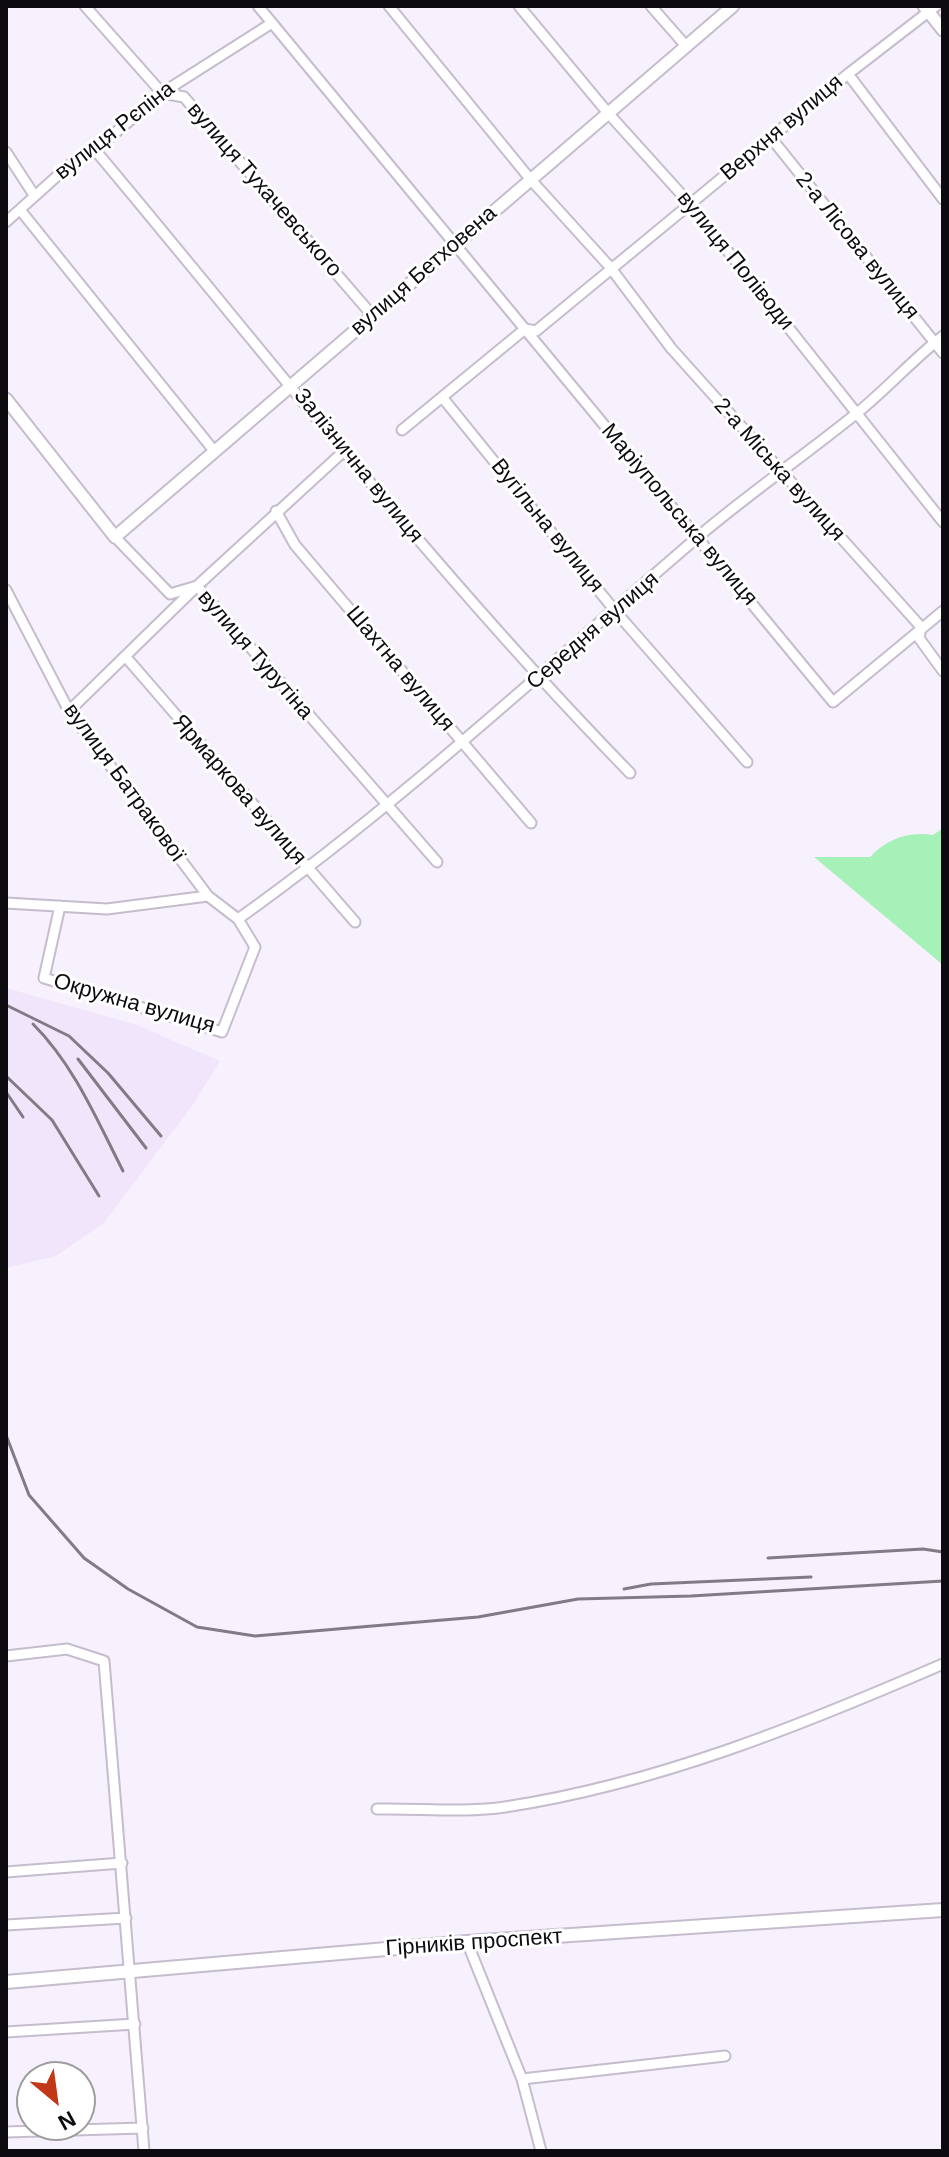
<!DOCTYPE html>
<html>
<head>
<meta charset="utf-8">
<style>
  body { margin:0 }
  #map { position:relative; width:949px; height:2157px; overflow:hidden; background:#f7f0fd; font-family:Helvetica,sans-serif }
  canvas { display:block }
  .frame { position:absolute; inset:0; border:8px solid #0e0b10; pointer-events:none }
  .north { position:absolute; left:16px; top:2061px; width:80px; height:80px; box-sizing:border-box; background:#fff; border:2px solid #9f9d9f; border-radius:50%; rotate:151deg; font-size:22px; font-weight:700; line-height:32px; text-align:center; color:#0e0b10 }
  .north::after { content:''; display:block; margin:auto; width:28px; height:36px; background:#c13717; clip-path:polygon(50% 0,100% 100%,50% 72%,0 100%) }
</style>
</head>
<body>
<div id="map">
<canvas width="949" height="2157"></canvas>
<div class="frame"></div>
<div class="north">N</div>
</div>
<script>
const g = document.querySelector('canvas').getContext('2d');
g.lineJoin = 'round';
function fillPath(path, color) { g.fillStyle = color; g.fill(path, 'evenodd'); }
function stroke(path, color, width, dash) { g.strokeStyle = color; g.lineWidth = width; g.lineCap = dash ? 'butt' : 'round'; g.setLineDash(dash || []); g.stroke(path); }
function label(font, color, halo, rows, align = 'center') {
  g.font = font + ' Helvetica,sans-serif'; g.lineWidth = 6; g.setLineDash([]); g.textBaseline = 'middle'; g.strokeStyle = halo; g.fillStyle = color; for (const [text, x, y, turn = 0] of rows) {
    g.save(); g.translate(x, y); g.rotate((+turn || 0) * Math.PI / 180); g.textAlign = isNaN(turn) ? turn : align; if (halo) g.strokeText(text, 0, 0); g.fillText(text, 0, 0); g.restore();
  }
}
fillPath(new Path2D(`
  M6,988L137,1025L220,1061L192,1106L104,1223L56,1256L6,1268Z`), '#f1e5fc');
fillPath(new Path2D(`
  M943,828V965L814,857H870C887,839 908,831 933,835Z`), '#a5f1b8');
const minor = new Path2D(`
  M85,6L162,93L184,97L372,315
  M258,6L833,702L943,611
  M389,6L531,180L610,267L671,348L921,627L919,638L943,671
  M519,6L608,113L691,205L943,522
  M651,6L686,46
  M848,74L943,199
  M772,139L943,353
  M95,150C271,360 439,577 630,773
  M6,152L34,195
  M21,211L215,452
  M6,222L76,159L95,150L162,93L272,23
  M442,397L616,612L747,762
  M402,430L525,329L536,331L848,74L936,6
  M276,511L295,545L531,823
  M115,537L170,594L197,586L437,862
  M6,590L69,711L208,896L238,919L255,947L222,1032L44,978L60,906
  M125,656L355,922
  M69,711L197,586L343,452
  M6,903L107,909L208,896
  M238,919C402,802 547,666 699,536C750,493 805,455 857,413C887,389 912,360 943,336
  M6,1656L67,1649L104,1661L144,2151
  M377,1809C419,1808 464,1813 505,1807C657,1784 802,1725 943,1664
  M6,1872L122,1863
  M6,1925L126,1918
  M467,1942L522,2079L541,2151
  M6,2032L135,2024
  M522,2079L725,2056
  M6,2132L143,2128`);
const tertiary = new Path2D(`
  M924,6L943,30
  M6,399L115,537L733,6`);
const secondary = new Path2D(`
  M6,1982L467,1942L943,1910`);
stroke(minor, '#c5bdcd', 13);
stroke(tertiary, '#c5bdcd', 15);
stroke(secondary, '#c5bdcd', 16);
stroke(minor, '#fff', 9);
stroke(tertiary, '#fff', 11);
stroke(secondary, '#fff', 12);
stroke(new Path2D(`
  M6,1005L69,1036L108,1073L161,1136
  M33,1024C74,1065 97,1120 123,1171
  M78,1059L146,1148
  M6,1076L52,1120L99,1196
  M6,1092L23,1117
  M6,1435L29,1495L84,1558L128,1589L197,1627L255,1636L478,1617L578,1599L691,1596L943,1581
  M768,1558L923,1549L943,1552
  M624,1589L651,1584L811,1577`), '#807b84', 3);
label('22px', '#0e0b10', '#fff', [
  ["Верхня вулиця",782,128,-40],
  ["вулиця Рєпіна",115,131,-38],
  ["вулиця Тухачевського",264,190,49],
  ["2-а Лісова вулиця",857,246,51],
  ["вулиця Поліводи",735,261,51],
  ["вулиця Бетховена",424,271,-41],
  ["Залізнична вулиця",358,466,51],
  ["2-а Міська вулиця",779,470,48],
  ["Маріупольська вулиця",679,515,50],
  ["Вугільна вулиця",547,526,51],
  ["Середня вулиця",593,631,-41],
  ["вулиця Турутіна",255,655,49],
  ["Шахтна вулиця",400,669,50],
  ["вулиця Батракової",124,783,54],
  ["Ярмаркова вулиця",239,790,49],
  ["Окружна вулиця",134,1004,16],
  ["Гірників проспект",474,1943,-4]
]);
</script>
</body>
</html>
